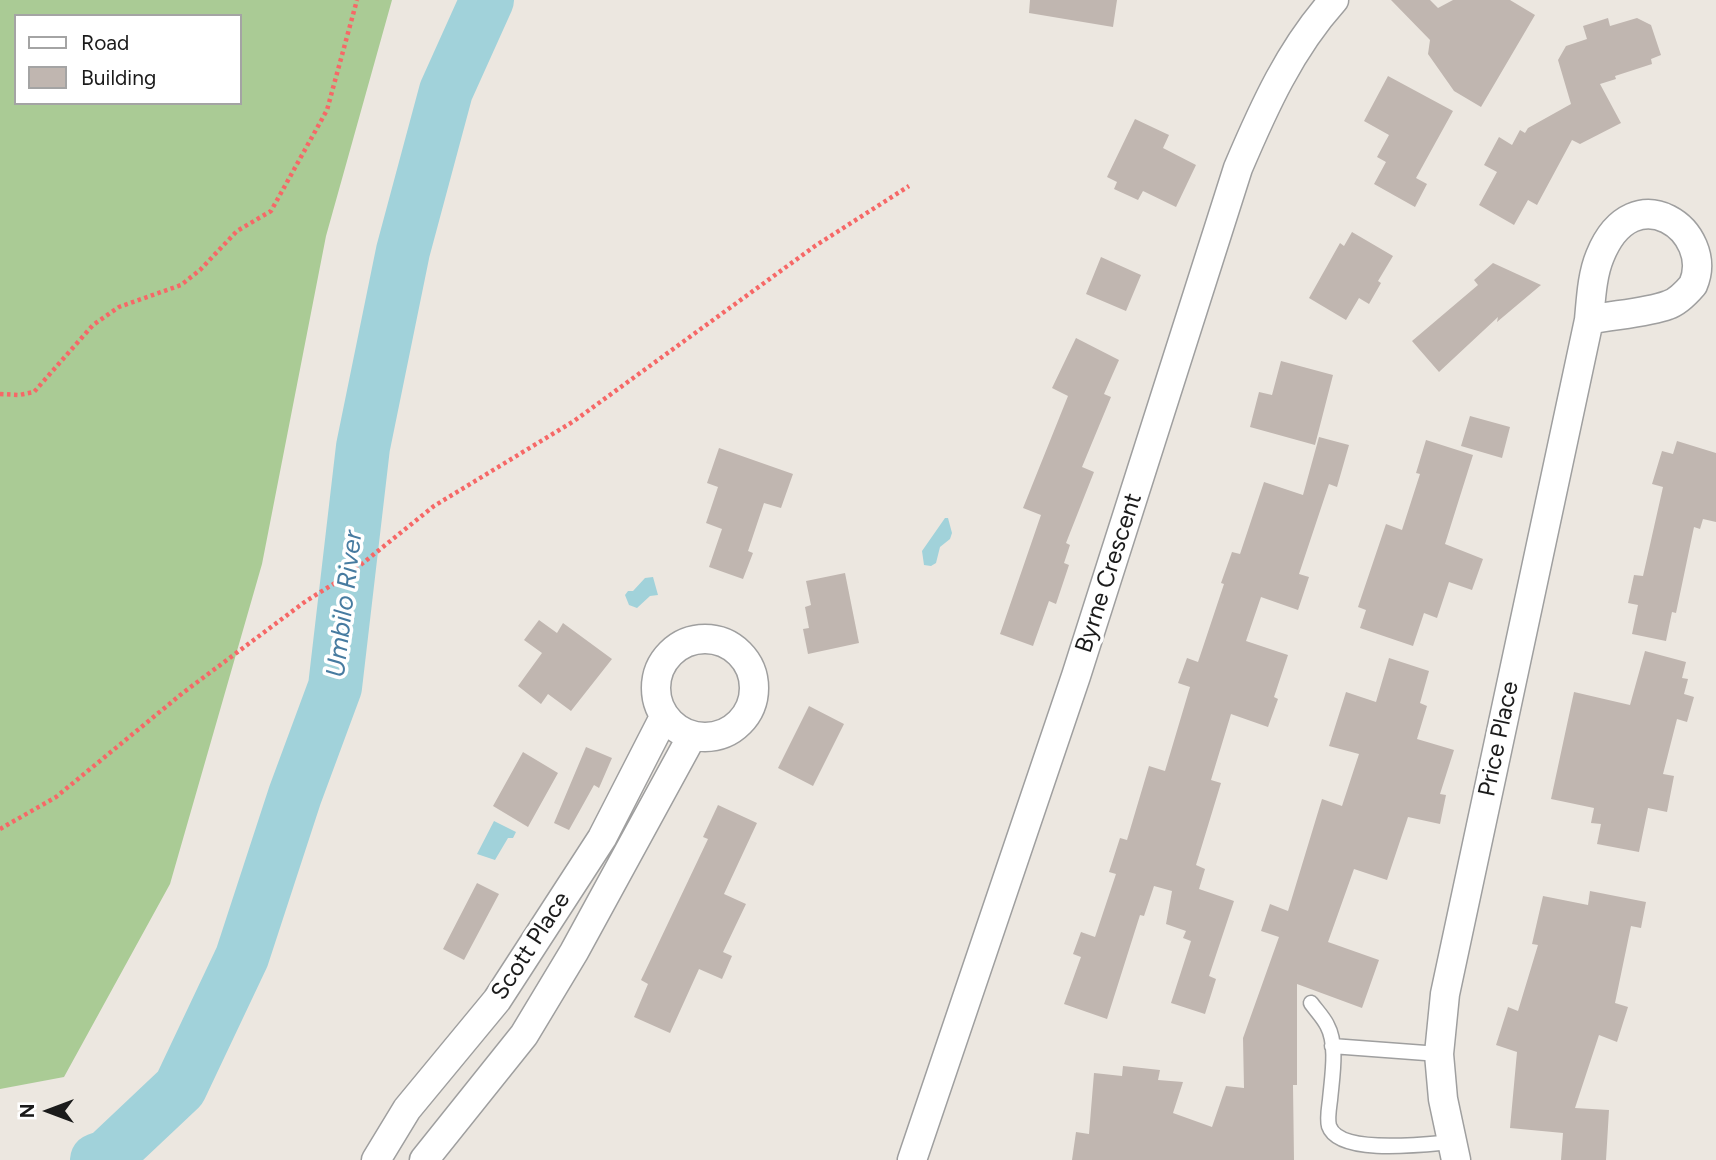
<!DOCTYPE html>
<html>
<head>
<meta charset="utf-8">
<style>
  body { margin:0 }
  #map { position:relative; width:1716px; height:1160px; overflow:hidden; background:#ece7e0; font-family:Figtree,sans-serif }
  canvas { display:block }
  .legend { position:absolute; left:14px; top:14px; width:228px; height:91px; box-sizing:border-box; background:#fff; border:2px solid #a4a4a4; margin:0; padding:9px 12px; list-style:none; font-size:21px; color:#1b1b1b }
  .legend li { display:flex; align-items:center; gap:14px; height:35px }
  .legend b { width:35px; border:2px solid #a4a4a4 }
  .north { position:absolute; left:14px; top:1076px; width:70px; height:70px; -webkit-text-stroke:5px #fff; paint-order:stroke; rotate:270deg; font-size:19px; font-weight:700; line-height:28px; text-align:center; color:#1b1b1b }
  .north::after { content:''; display:block; margin:auto; width:24px; height:32px; background:#1b1b1b; clip-path:polygon(50% 0,100% 100%,50% 72%,0 100%) }
</style>
</head>
<body>
<div id="map">
<canvas width="1716" height="1160"></canvas>
<ul class="legend">
<li><b style="height:9px;background:#fff"></b>Road</li>
<li><b style="height:19px;background:#c0b6b0"></b>Building</li>
</ul>
<div class="north">N</div>
</div>
<script>
const g = document.querySelector('canvas').getContext('2d');
g.lineJoin = 'round';
function fillPath(path, color) { g.fillStyle = color; g.fill(path, 'evenodd'); }
function stroke(path, color, width, dash) { g.strokeStyle = color; g.lineWidth = width; g.lineCap = dash ? 'butt' : 'round'; g.setLineDash(dash || []); g.stroke(path); }
function label(font, color, halo, rows, align = 'center') {
  g.font = font + ' Figtree,sans-serif'; g.lineWidth = 7; g.setLineDash([]); g.textBaseline = 'middle'; g.strokeStyle = halo; g.fillStyle = color; for (const [text, x, y, turn = 0] of rows) {
    g.save(); g.translate(x, y); g.rotate((+turn || 0) * Math.PI / 180); g.textAlign = isNaN(turn) ? turn : align; if (halo) g.strokeText(text, 0, 0); g.fillText(text, 0, 0); g.restore();
  }
}
fillPath(new Path2D(`
  M0,0H392L326,236L262,564L170,884L64,1077L0,1089ZM16,16H240V103H16Z`), '#aacb95');
fillPath(new Path2D(`
  M945,518H948L952,533L950,539L940,547L936,563L931,566L924,565L922,551Z
  M653,577L658,595L650,596L637,608L629,605L625,595L628,591H633L645,578Z
  M494,821L516,832L513,838H508L495,860L477,854Z`), '#a1d2da');
stroke(new Path2D(`
  M97,1160L108,1156L180,1088L242,957L295,795L335,687L363,447L403,251L446,91L487,0`), '#a1d2da', 54);
fillPath(new Path2D(`
  M1030,0H1117L1113,27L1029,13Z
  M1391,0H1430L1438,8L1453,0H1510L1535,15L1481,107L1454,91L1428,54L1430,40Z
  M1608,18L1610,26L1637,18L1651,25L1661,55L1651,59L1652,64L1615,76L1616,79L1600,84L1621,123L1580,144L1572,140L1537,205L1528,200L1514,225L1479,205L1497,172L1484,165L1499,137L1512,145L1520,130L1525,133L1528,128L1571,104L1558,60L1566,46L1587,39L1583,26Z
  M1388,76L1453,111L1416,178L1427,184L1415,207L1374,184L1386,162L1377,157L1389,135L1364,121Z
  M1135,119L1169,135L1163,148L1196,165L1176,207L1143,191L1138,200L1114,189L1117,182L1107,177Z
  M1352,232L1393,256L1378,281L1381,283L1369,304L1359,298L1346,320L1309,298L1340,243L1344,246Z
  M1101,257L1141,275L1126,311L1086,294Z
  M1493,263L1541,285L1497,322L1498,317L1439,372L1412,341L1478,285L1474,280Z
  M1076,338L1119,360L1104,394L1111,397L1082,467L1094,472L1066,543L1070,545L1064,563L1069,565L1056,604L1049,601L1033,646L1000,634L1041,515L1023,508L1068,396L1052,388Z
  M1281,361L1333,375L1315,445L1250,427L1259,392L1272,395Z
  M1470,416L1510,427L1502,458L1461,446Z
  M1319,437L1349,445L1337,487L1329,484L1299,574L1309,577L1298,610L1261,597L1246,641L1288,655L1274,697L1278,699L1268,727L1231,714L1211,780L1221,783L1196,865L1205,869L1199,889L1234,901L1209,976L1216,979L1205,1014L1171,1003L1191,941L1183,938L1186,931L1166,924L1172,891L1154,886L1144,916L1140,915L1107,1019L1064,1004L1081,957L1073,954L1081,932L1095,937L1116,874L1109,872L1120,838L1127,840L1149,766L1165,771L1190,687L1178,683L1187,658L1198,662L1224,584L1221,583L1232,552L1240,554L1264,482L1303,495Z
  M1426,440L1473,455L1445,544L1483,559L1472,590L1449,582L1437,618L1424,613L1413,646L1360,628L1366,610L1358,607L1386,524L1402,530L1420,474L1416,473Z
  M1677,441L1716,453V522L1703,519L1700,529L1694,527L1676,613L1672,612L1666,641L1632,634L1638,605L1628,603L1634,575L1643,576L1663,487L1652,484L1662,451L1673,454Z
  M719,448L793,474L781,508L764,503L748,551L753,553L743,579L709,567L722,529L706,523L718,487L707,483Z
  M845,573L859,643L808,654L803,629L809,628L805,607L811,605L806,581Z
  M539,620L557,633L563,623L612,659L571,711L548,694L541,704L518,686L542,653L524,640Z
  M1645,651L1686,662L1682,678L1688,679L1684,694L1694,697L1687,722L1677,719L1663,774L1674,776L1667,812L1648,808L1639,852L1597,844L1601,824L1591,823L1594,808L1551,799L1574,692L1630,705Z
  M1389,658L1429,671L1420,703L1427,706L1417,739L1454,750L1440,794L1446,795L1440,824L1408,817L1387,880L1354,869L1328,942L1379,960L1362,1008L1297,984V1085H1293L1294,1160H1072L1076,1132L1089,1134L1094,1073L1122,1076L1123,1066L1160,1070L1158,1080L1183,1082L1173,1113L1212,1127L1226,1086L1244,1088L1243,1038L1279,937L1261,931L1270,904L1288,911L1322,799L1342,806L1359,754L1329,746L1346,692L1376,702Z
  M809,706L844,724L813,786L778,768Z
  M586,747L612,758L599,788L594,785L569,830L554,823Z
  M523,752L558,773L528,827L493,806Z
  M718,805L757,823L724,894L746,904L723,952L732,956L722,979L699,969L670,1033L634,1017L648,984L641,980L708,839L703,837Z
  M477,883L499,894L464,960L443,949Z
  M1590,891L1646,902L1641,928L1631,926L1615,1003L1628,1007L1617,1042L1599,1035L1575,1108L1609,1110L1606,1160H1561L1563,1133L1510,1128L1517,1052L1496,1045L1508,1007L1518,1011L1538,945L1532,944L1543,896L1588,905Z`), '#c0b6b0');
const service = new Path2D(`
  M1311,1003C1316,1010 1323,1017 1327,1025C1338,1045 1332,1077 1330,1100C1329,1108 1327,1119 1329,1126C1339,1156 1427,1144 1452,1142
  M1332,1046L1439,1054`);
const minor = new Path2D(`
  M656 688a49 49 0 1 1 98 0a49 49 0 1 1-98 0Z
  M376,1160L407,1109L497,1000L602,838L664,717
  M424,1160L524,1035L574,952L692,736
  M912,1160L1076,676L1238,168C1264,107 1290,49 1334,0
  M1456,1160L1443,1099L1439,1054L1445,994L1589,320C1591,299 1592,275 1600,256C1634,172 1716,232 1693,285C1687,292 1678,302 1668,305C1647,313 1612,315 1589,320`);
stroke(service, '#9f9f9f', 17);
stroke(minor, '#9f9f9f', 31);
stroke(new Path2D(`
  M0,394L19,395L34,392L93,325L119,307L181,285L200,270L237,231L271,211L327,110L357,0
  M0,829L56,797L184,692L306,601L348,575L434,506L574,421L815,246L909,186`), '#f66867', 4.5, [3.5, 3.5]);
stroke(service, '#fff', 14);
stroke(minor, '#fff', 28);
label('24px', '#1b1b1b', '#fff', [
  ["Byrne Crescent",1109,573,-72],
  ["Price Place",1499,739,-78],
  ["Scott Place",531,946,-57]
]);
label('italic 26px', '#477ba0', '#fff', [
  ["Umbilo River",345,604,-83]
]);
</script>
</body>
</html>
